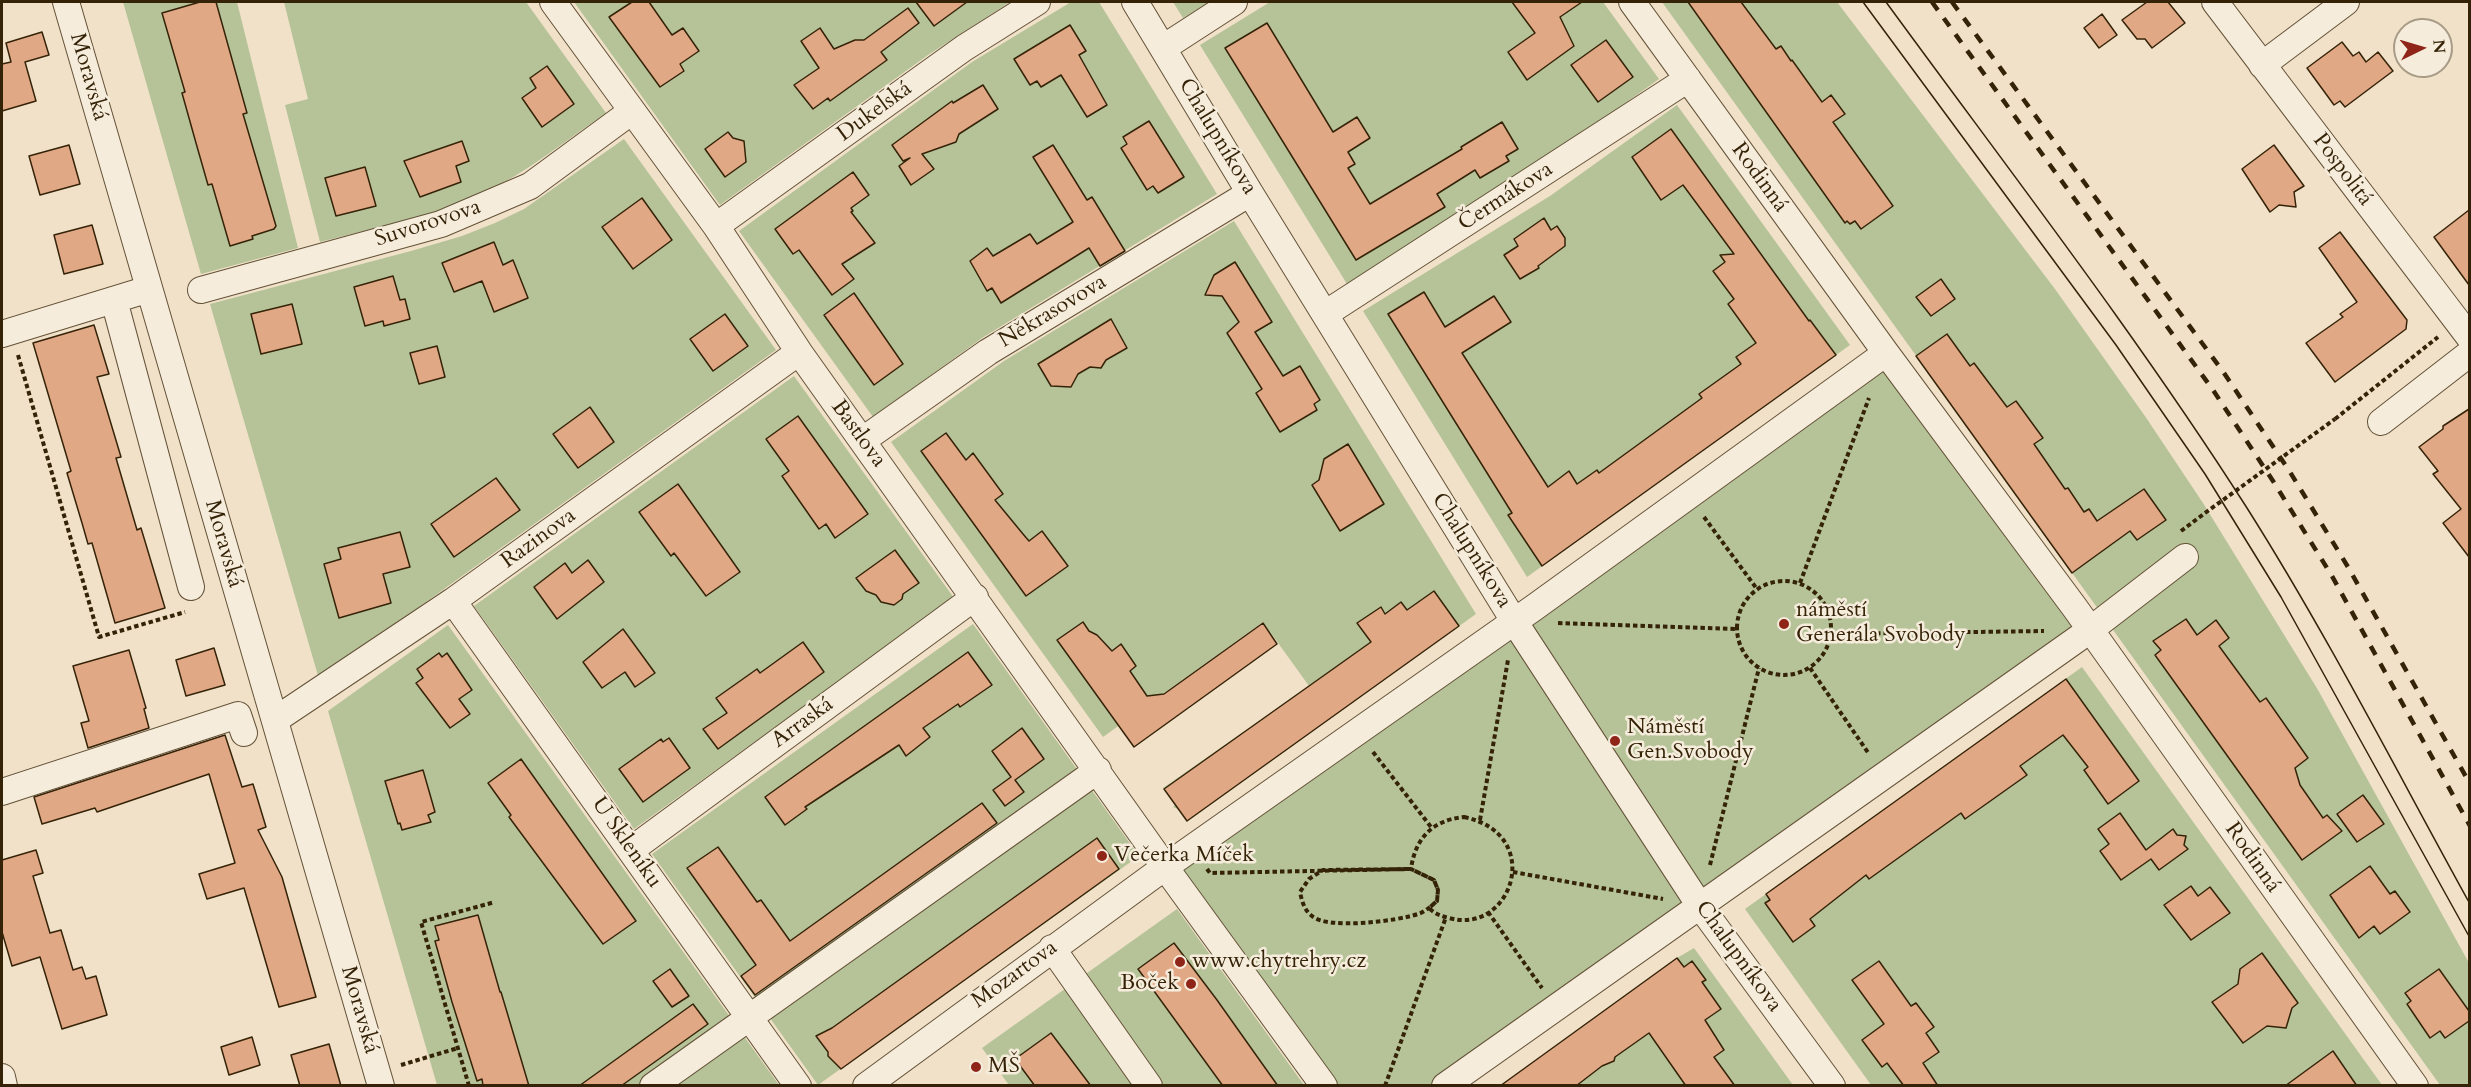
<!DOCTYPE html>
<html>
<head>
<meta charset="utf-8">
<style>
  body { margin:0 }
  #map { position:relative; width:2471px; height:1087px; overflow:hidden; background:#f0e1c8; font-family:Cardo,serif }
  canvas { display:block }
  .frame { position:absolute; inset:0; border:3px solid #352308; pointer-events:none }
  .north { position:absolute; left:2393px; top:18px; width:60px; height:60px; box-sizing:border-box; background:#f5ecdb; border:2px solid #a89c87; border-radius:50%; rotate:85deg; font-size:16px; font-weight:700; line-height:24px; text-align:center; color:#352308 }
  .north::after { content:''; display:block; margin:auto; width:21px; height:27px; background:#8f2418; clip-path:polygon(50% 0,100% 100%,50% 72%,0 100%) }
</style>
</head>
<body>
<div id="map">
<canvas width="2471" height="1087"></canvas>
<div class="frame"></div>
<div class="north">N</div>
</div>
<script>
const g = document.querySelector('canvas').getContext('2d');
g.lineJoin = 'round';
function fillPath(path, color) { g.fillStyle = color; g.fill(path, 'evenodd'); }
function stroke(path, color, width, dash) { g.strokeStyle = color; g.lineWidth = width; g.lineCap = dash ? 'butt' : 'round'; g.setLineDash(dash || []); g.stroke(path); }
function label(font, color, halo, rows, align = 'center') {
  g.font = font + ' Cardo,serif'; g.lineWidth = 5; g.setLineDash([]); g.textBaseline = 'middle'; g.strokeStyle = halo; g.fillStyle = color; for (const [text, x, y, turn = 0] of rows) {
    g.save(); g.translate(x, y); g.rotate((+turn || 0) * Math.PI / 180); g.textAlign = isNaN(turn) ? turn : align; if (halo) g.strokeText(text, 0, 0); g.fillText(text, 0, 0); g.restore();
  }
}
fillPath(new Path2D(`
  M123,2H237L298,248L201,274Z
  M284,2H526L606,113C562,143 519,179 470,199C422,219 370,229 320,242L285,105L308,99Z
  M574,2H1010L928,55L720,205Z
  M1071,2H1099L1217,194L982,338L873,417L739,231L972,62Z
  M1173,2H1209L1183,18Z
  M1270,2H1603L1659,79L1533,169L1347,284L1200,45Z
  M1662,2H1837L2055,289L2147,419L2203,503L2318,690L2469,963V1085H2440Z
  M1677,105L1850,345L1527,577L1363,311L1550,196Z
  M624,139L776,350L319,679L210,304L411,251L462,236L495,223L524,209Z
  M1234,221L1476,614L1187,821L1180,810L1173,807L1175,805L1163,788L1309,686L1263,622L1103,737L891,442L1004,361Z
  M1886,353L2090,630L1445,1085H1324L1165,867Z
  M794,376L954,598L634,829L474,606Z
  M973,624L1139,856L818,1085L652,854Z
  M448,625L779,1085H437L328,711Z
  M2082,667L2382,1085H1871L1745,909Z
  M1177,909L1304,1085H1157L1080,978Z
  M1694,948L1793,1085L1500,1086L1677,958Z
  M1069,986L1140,1085H1009L982,1048Z`), '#b6c399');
const building = new Path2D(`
  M200,2H216L247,113L243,114L276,226L274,229L252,236L253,239L230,246L212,184L208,185L196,143L182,93L185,92L162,13Z
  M632,2H649L672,35L683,28L699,51L680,64L684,71L660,87L609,17Z
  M916,2H967L934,26Z
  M1512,2H1582L1560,17L1574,46L1527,80L1508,52L1535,33Z
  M1688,2H1741L1776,49L1781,46L1791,61L1792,60L1822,102L1831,95L1845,114L1833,122L1893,206L1861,229L1855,221L1850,224L1847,221L1845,223Z
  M2147,2H2168L2185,23L2152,48L2145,39H2137L2122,20Z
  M908,8L919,23L881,52L887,60L830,101L828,98L813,109L794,85L819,68L801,41L820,28L834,49L855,40H864Z
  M2102,14L2117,35L2099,48L2084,28Z
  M1267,23L1333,132L1357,117L1370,138L1348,152L1355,164L1348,168L1370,204L1462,149L1461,147L1502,122L1518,149L1506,156L1509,161L1480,178L1475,170L1437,194L1445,207L1356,260L1225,48Z
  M1070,25L1086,51L1079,55L1107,105L1087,117L1061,75L1041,87L1037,81L1030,85L1014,59Z
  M42,32L49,55L25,62L36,101L2,111V64L11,62L6,43Z
  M1606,40L1633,77L1598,102L1571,65Z
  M2342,42L2353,56L2359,52L2366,62L2378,52L2393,71L2345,107L2340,101L2334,105L2307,68Z
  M547,66L574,104L542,127L522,98L536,88L530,78Z
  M983,85L998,109L959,134L956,142L922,154L934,169L911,185L899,166L910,158L903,161L892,145L952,101L953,103Z
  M1149,121L1184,177L1158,193L1153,186L1147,190L1121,148L1127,144L1123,137Z
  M1671,129L1809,321L1810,320L1836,355L1542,566L1508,515L1512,513L1388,314L1424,292L1445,327L1494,296L1511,322L1462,353L1548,487L1569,471L1577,484L1597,470L1599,473L1702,398L1699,394L1741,364L1736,357L1756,343L1728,304L1734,299L1713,271L1725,262L1720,255L1734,254L1683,185L1661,200L1632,157Z
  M728,132L733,138L744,141L746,162L725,177L705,149Z
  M462,141L469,161L456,166L461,182L420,197L404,161Z
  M69,145L80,184L40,195L29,156Z
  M1053,145L1087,200L1092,197L1125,251L1100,266L1089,248L1001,303L992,288L987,291L970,261L987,248L993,256L1030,234L1037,244L1073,222L1033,157Z
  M2274,145L2304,186L2294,192L2296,207L2279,205L2270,212L2242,169Z
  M365,167L376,206L336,216L325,178Z
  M853,172L869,195L851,208L853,211L851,212L875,243L842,264L854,279L832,295L799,250L793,254L775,229Z
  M642,198L672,240L633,269L602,227Z
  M2469,210V285L2434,237Z
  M1544,218L1551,230L1557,226L1565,238V246L1538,266L1539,268L1520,279L1504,255L1518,246L1514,239Z
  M92,225L103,264L64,274L54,235Z
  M2340,232L2407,320L2406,329L2335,382L2306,343L2343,317L2340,314L2357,302L2319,248Z
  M494,242L503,265L513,260L528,298L494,312L482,281L454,292L442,263Z
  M1235,262L1272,322L1255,332L1283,376L1300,366L1320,400L1314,404L1317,410L1280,432L1256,393L1262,389L1227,333L1239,322L1222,296L1205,295L1214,275Z
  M393,276L400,300L405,299L410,319L384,326L383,321L365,326L354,287Z
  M1941,279L1955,299L1931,316L1916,297Z
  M854,293L903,364L874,385L824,315Z
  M292,304L302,344L261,354L251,314Z
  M725,314L748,346L713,371L690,339Z
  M1111,319L1127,348L1106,360L1101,368L1090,367L1078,374L1071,387L1051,386L1038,364Z
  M94,325L109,374L97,377L121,457L116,458L137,530L141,528L165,608L115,623L92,543L88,544L82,523L67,473L71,471L33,343Z
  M1947,334L1970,366L1974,363L2007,407L2016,401L2043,438L2034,444L2065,489L2068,488L2084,512L2089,509L2097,521L2144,489L2166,520L2137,540L2130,531L2072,573L1916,356Z
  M437,346L445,377L419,384L410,353Z
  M590,407L614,442L578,468L553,434Z
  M2469,409V557L2443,523L2461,509L2433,474L2438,471L2419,447L2443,429V426Z
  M798,416L868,514L835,538L826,524L819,529L782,476L789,471L766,439Z
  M946,433L966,460L973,453L1003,494L995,500L1023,534L1029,541L1042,531L1068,566L1026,596L921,451Z
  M1348,444L1384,504L1340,531L1312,485L1319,480L1324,459Z
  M496,478L520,510L454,557L431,524Z
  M678,484L740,572L706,596L680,561L674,553L671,556L639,512Z
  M400,532L410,567L383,574L391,603L339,618L324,564L341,559L338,548Z
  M895,550L919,583L903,594L902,599L894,605L881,602L876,595L866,591L856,578Z
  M588,560L604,582L557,619L534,587L565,563L572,573Z
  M1434,591L1459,626L1187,821L1164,789L1371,642L1357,623L1381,607L1385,614L1401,602L1407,610Z
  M2186,619L2197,635L2216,620L2229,638L2219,646L2260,702L2266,698L2308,758L2295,768L2300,785L2323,818L2327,815L2342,831L2302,860L2155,655L2161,650L2153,641Z
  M1083,622L1089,631L1097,635L1112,651L1121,644L1136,666L1130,671L1147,696L1164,694L1263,623L1277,644L1134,747L1057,640Z
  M623,629L655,673L635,687L625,672L602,688L583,662Z
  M803,642L824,672L718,749L703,729L727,713L716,698L757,669L760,673Z
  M214,648L225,685L186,696L176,660Z
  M129,650L146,708L144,709L149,728L88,748L81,723L89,721L73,666Z
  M968,652L992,685L960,707L958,704L923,728L930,737L906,756L899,745L805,807L807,809L785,825L765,797Z
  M439,653L442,657L447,653L472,690L459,699L470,714L450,728L416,683L423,678L417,669Z
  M2066,679L2139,781L2108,804L2084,770L2088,767L2063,735L2020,766L2027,775L1965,819L1961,813L1869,879L1866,875L1810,919L1815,926L1793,942L1765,903L1770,900L1766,894Z
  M1022,728L1044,759L1015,780L1024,792L1005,806L993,790L1011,777L992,751Z
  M225,735L242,787L253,784L266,827L258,830L282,877L316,997L279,1007L244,888L207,899L199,874L235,863L209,774L97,812L95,808L42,824L34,797Z
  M669,738L690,768L643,802L619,769L661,739L663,742Z
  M521,759L636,921L603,944L509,817L511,815L488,783Z
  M423,770L435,812L428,815L431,822L402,830L400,823L398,824L385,781Z
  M2363,795L2384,824L2357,842L2337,814Z
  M982,803L997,823L755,995L741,976L756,965L687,868L718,847L757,902L761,900L790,941Z
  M2120,813L2146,850L2173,829L2177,835L2186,836L2184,845L2188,849L2159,870L2151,859L2121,880L2100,851L2109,844L2098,829Z
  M1097,838L1119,869L841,1069L828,1056V1052L816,1036L832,1028Z
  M36,850L43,873L33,876L50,933L61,930L73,970L82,967L86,979L96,976L107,1015L62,1029L40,957L12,966L2,932V860Z
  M2370,866L2390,894L2395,891L2410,912L2380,934L2374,926L2359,938L2330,895Z
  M2191,886L2198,896L2210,887L2230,913L2191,940L2164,905Z
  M478,915L500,992H501L529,1086H483L482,1079L477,1081L452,1002L435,941L439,940L435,926Z
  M1174,943L1217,1000L1278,1086H1223L1138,969Z
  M2262,953L2298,1003L2292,1008L2286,1028L2267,1026L2243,1043L2212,1002L2238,984L2240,969Z
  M1677,958L1684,967L1692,961L1706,980L1702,982L1721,1009L1705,1020L1724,1050L1714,1057L1735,1086H1686L1649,1033L1615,1057L1614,1061L1602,1066L1576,1086H1500Z
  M1879,961L1911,1006L1916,1003L1934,1027L1926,1033L1939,1052L1923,1063L1938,1086H1904L1887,1063L1882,1067L1862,1040L1884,1024L1852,980Z
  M670,969L689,996L672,1007L653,981Z
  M2439,969L2469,1011V1021L2445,1038L2440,1031L2430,1038L2407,1004L2411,1001L2405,993Z
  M693,1004L708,1024L621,1086H579Z
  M1051,1033L1091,1086H1035L1015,1059Z
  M252,1037L260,1065L229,1075L221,1047Z
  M329,1044L341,1086H300L291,1055Z
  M2333,1051L2357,1086H2285Z`);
fillPath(building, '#e1a886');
stroke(building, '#352308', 1.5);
const minor = new Path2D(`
  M66,2L381,1086
  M553,2L716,226L799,352L1165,867L1324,1086
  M1135,2L1250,193L1514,621L1700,906L1832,1086
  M1632,2L1886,353L2075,608L2415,1086
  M2215,2L2470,338
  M1163,48L1234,2
  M2262,65L2346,2
  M716,226L964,48L1037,2
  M201,290L441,224L530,186L632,111
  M114,300L191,587
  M1325,314L1688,79
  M2,334L149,289
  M2381,422L2470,353
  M863,440L988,352L1250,193
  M453,601L798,1086
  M275,720L453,601L799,352
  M2,792L238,715L244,733
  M631,850L975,597
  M1052,948L1149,1086
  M2,1077L4,1086
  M653,1086L1098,770
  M866,1086L1165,867L1535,607L1886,353
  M1445,1086L2090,630L2185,557`);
stroke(minor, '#645238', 28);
stroke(new Path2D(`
  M18,355L99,637L185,612
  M2335,419L2438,337
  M1704,517L1757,589
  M2181,531L2205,513
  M1737 628a47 47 0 1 1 94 0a47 47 0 1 1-94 0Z
  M1800,583L1869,398
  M1558,623L1737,629
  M1831,634L2044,631
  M1810,668L1869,754
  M1373,752L1431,827
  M1464,817C1546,834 1512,936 1449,918C1441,916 1435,914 1429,908L1437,901L1438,890L1434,880L1411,869C1415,839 1432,820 1464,817Z
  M1480,820L1508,660
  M1710,865L1759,668
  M1207,869L1210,873L1411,869L1434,880L1438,890L1437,901C1431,906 1425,912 1418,914C1397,921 1328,930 1312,916C1304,910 1302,901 1300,892L1309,879L1323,870L1411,869
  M1513,872L1663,899
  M1488,912L1542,988
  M401,1065L458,1048
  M469,1086L421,922L495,902
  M1385,1086L1446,917`), '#352308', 4, [4.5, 3]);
stroke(minor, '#f5ecdb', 26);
stroke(new Path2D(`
  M1863,2L2116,345L2205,474L2281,597L2470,938
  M1886,2C2008,169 2136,334 2247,508C2328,636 2397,772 2470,904`), '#352308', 1.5);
stroke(new Path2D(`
  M1932,2L2213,390L2273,481L2332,576L2470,826
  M1952,2L2224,373L2290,472L2348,567L2470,784`), '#352308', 4.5, [10, 10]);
stroke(new Path2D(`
  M2205,513L2335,419`), '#352308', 4, [4.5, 3]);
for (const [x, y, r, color] of [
  [1784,624,6,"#8f2418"],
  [1615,741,6,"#8f2418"],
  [1102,856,6,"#8f2418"],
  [1180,962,6,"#8f2418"],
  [1191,984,6,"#8f2418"],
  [976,1067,6,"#8f2418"]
]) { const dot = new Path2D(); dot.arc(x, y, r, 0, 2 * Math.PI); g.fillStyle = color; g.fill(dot); stroke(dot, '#f5ecdb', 2); }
label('22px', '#352308', '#f5ecdb', [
  ["Moravská",88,77,74],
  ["Dukelská",875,112,-36],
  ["Chalupníkova",1217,137,59],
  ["Pospolitá",2342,170,53],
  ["Rodinná",1759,178,54],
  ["Čermákova",1506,197,-33],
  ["Suvorovova",428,224,-18],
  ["Někrasovova",1053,312,-31],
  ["Bastlova",858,434,54],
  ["Razinova",539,539,-36],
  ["Moravská",223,544,74],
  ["Chalupníkova",1471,551,58],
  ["Arraská",803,723,-36],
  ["U Skleníku",626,843,55],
  ["Rodinná",2252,858,55],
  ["Chalupníkova",1738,957,54],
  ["Mozartova",1015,975,-36],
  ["Moravská",359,1010,74]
]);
label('22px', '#352308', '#f5ecdb', [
  ["náměstí",1796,611],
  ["Generála Svobody",1796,636],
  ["Náměstí",1627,728],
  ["Gen.Svobody",1627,753],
  ["Večerka Míček",1114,856],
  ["www.chytrehry.cz",1192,962],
  ["Boček",1179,984,"right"],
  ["MŠ",988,1067]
], 'left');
</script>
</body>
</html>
